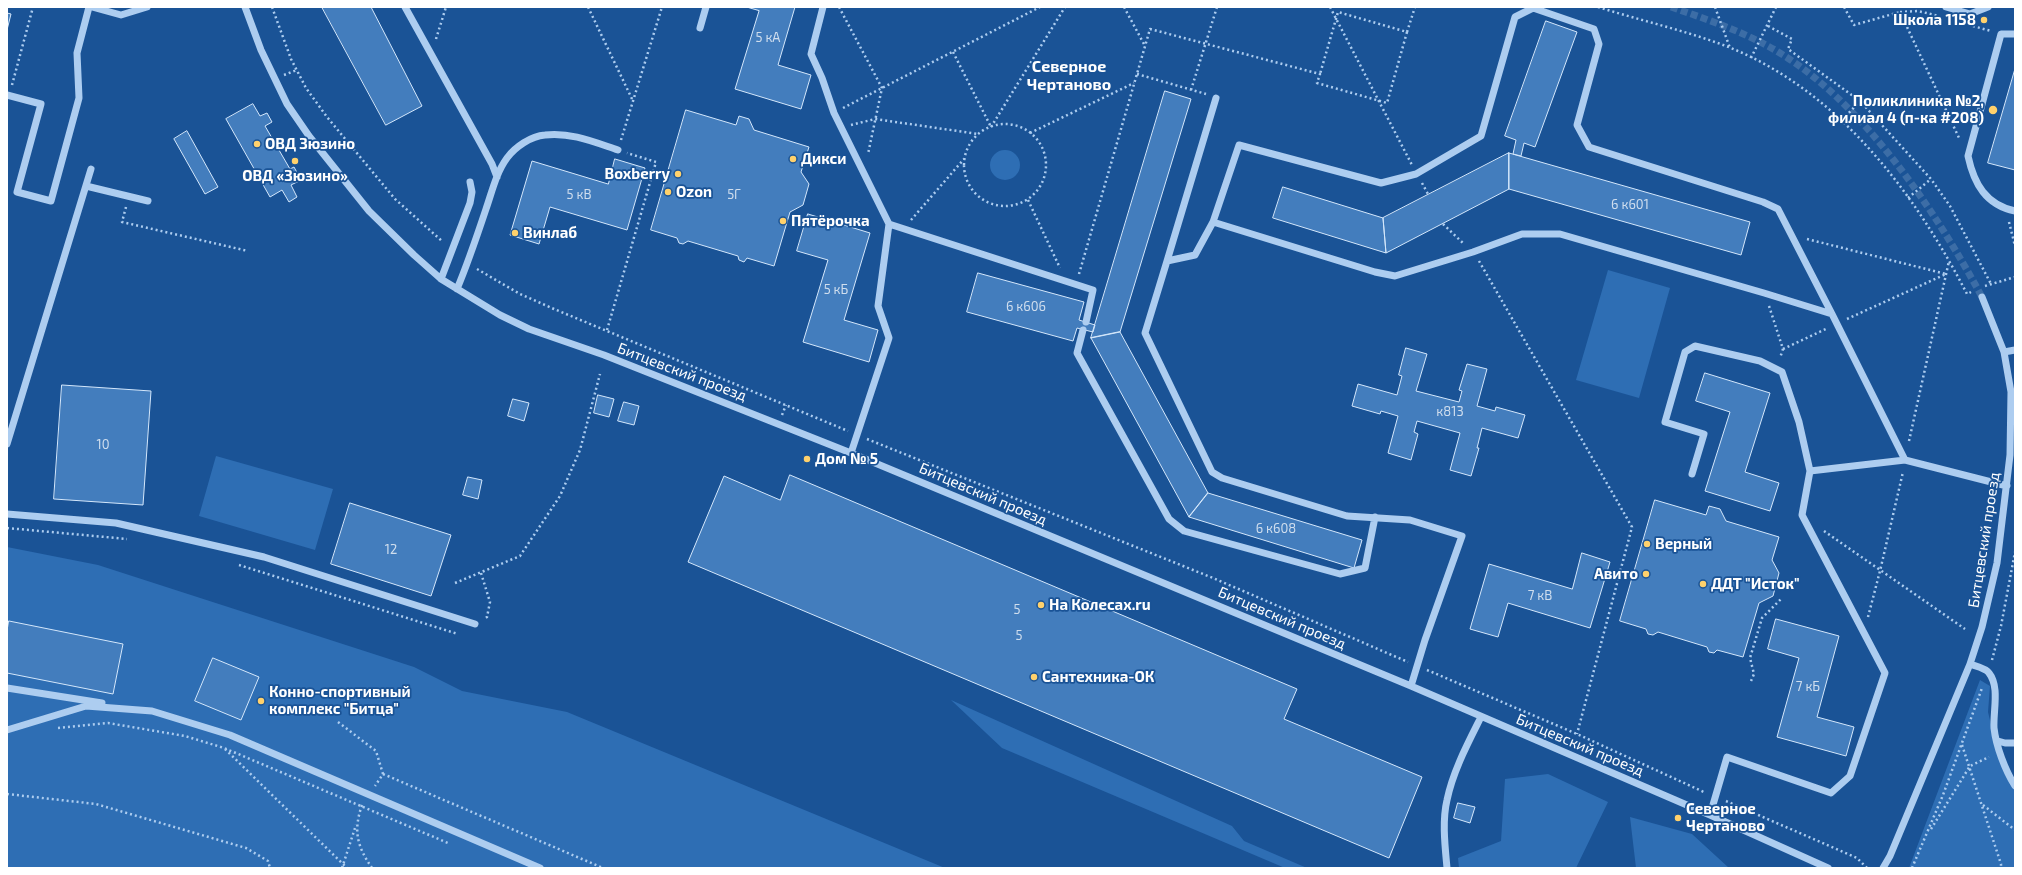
<!DOCTYPE html>
<html>
<head>
<meta charset="utf-8">
<style>
  body { margin:0 }
  #map { position:relative; width:2022px; height:875px; overflow:hidden; background:#1a5396; font-family:"Exo 2",sans-serif }
  canvas { display:block }
  .frame { position:absolute; inset:0; border:8px solid #fff; pointer-events:none }
</style>
</head>
<body>
<div id="map">
<canvas width="2022" height="875"></canvas>
<div class="frame"></div>
</div>
<script>
const g = document.querySelector('canvas').getContext('2d');
g.lineJoin = 'round';
function fillPath(path, color) { g.fillStyle = color; g.fill(path, 'evenodd'); }
function stroke(path, color, width, dash) { g.strokeStyle = color; g.lineWidth = width; g.lineCap = dash ? 'butt' : 'round'; g.setLineDash(dash || []); g.stroke(path); }
function label(font, color, halo, rows, align = 'center') {
  g.font = font + ' "Exo 2",sans-serif'; g.lineWidth = 3.5; g.setLineDash([]); g.textBaseline = 'middle'; g.strokeStyle = halo; g.fillStyle = color; for (const [text, x, y, turn = 0] of rows) {
    g.save(); g.translate(x, y); g.rotate((+turn || 0) * Math.PI / 180); g.textAlign = isNaN(turn) ? turn : align; if (halo) g.strokeText(text, 0, 0); g.fillText(text, 0, 0); g.restore();
  }
}
fillPath(new Path2D(`
  M990 165a15 15 0 1 1 30 0a15 15 0 1 1-30 0Z
  M1608,270L1670,288L1639,398L1576,380Z
  M216,456L333,489L315,550L199,516Z
  M7,547L98,565L414,667L462,691L567,712L945,868H7Z
  M1980,680L1990,686L1988,712L1999,758L2015,789V868H1909Z
  M951,700L1232,826L1244,841L1307,868H1285L1002,748Z
  M1548,774L1608,802L1576,868H1459L1458,858L1501,841L1505,779Z
  M1630,817L1692,834L1729,868H1636Z`), '#2e6eb4');
const building = new Path2D(`
  M322,7H371L422,106L386,125Z
  M747,7H795L778,65L811,75L801,109L735,89L759,11Z
  M7,13L11,14L7,30Z
  M1546,21L1577,32L1535,147L1524,143L1521,156L1513,154L1516,140L1505,136Z
  M2015,69V170L1988,163Z
  M1165,91L1191,99L1120,332L1091,338Z
  M253,104L260,116L267,113L272,122L265,126L290,169L294,167L301,180L291,185L297,197L289,202L282,190L270,197L226,119Z
  M686,110L736,125L739,116L749,119L754,130L809,147L801,172L809,184L803,205L790,212L774,266L747,258L744,262L739,260L738,256L688,241L683,244L679,243L677,238L651,230Z
  M187,131L218,187L205,194L174,139Z
  M1509,153L1750,222L1741,255L1509,189Z
  M1509,153V189L1386,253L1383,218Z
  M615,159L645,168L627,230L550,207L539,244L510,235L532,161L608,184Z
  M1283,187L1383,218L1386,253L1273,218Z
  M808,214L870,233L844,320L878,330L869,362L803,342L828,260L797,251Z
  M978,273L1084,302L1079,320L1095,325L1093,332L1077,328L1073,341L967,312Z
  M1120,332L1208,493L1189,517L1091,338Z
  M1406,348L1427,354L1416,391L1459,402L1462,391L1459,390L1467,364L1487,369L1477,406L1495,411L1496,407L1525,415L1518,438L1482,428L1477,448H1479L1471,476L1450,470L1460,433L1417,421L1414,432L1418,434L1411,460L1388,453L1398,416L1381,411L1380,414L1352,406L1358,384L1397,395L1402,376L1399,375Z
  M1705,373L1770,393L1745,472L1779,483L1770,511L1705,491L1730,412L1696,401Z
  M62,385L151,391L143,505L54,499Z
  M598,395L614,399L609,417L594,413Z
  M513,399L529,403L524,421L508,416Z
  M624,402L639,406L634,425L618,421Z
  M790,475L1297,689L1284,719L1422,777L1389,858L688,562L724,476L780,500Z
  M468,477L482,480L478,499L463,495Z
  M1208,493L1362,540L1354,568L1189,517Z
  M1655,500L1706,515L1709,506L1720,509L1726,521L1779,537L1772,560L1779,573L1773,596L1759,603L1743,657L1717,650L1714,653L1709,652L1707,647L1658,632L1653,635L1648,634L1646,629L1620,621Z
  M350,503L451,535L431,596L331,564Z
  M1582,553L1610,562L1590,628L1508,603L1498,637L1470,629L1489,564L1572,589Z
  M1776,619L1839,636L1817,717L1854,727L1846,756L1777,737L1799,658L1768,649Z
  M9,621L123,644L113,694L7,673V631Z
  M213,658L259,677L241,720L195,701Z
  M1458,803L1475,807L1470,823L1454,818Z`);
fillPath(building, '#437dbd');
stroke(building, '#d4e7fb', 1);
stroke(new Path2D(`
  M1671,7C1703,18 1736,29 1766,45C1858,94 1934,208 1982,297`), '#3c6da6', 7, [7, 3.5]);
stroke(new Path2D(`
  M272,7L291,59L306,88L327,117L395,199L443,242
  M588,7L633,101
  M839,7L882,88L868,154
  M1124,7L1145,46
  M1330,7L1412,165
  M1598,7C1642,21 1688,31 1731,48C1839,92 1915,193 1967,294L1971,292
  M1715,7L1730,48
  M1844,7L1854,25L1900,12L1960,140
  M1900,12L1918,11L1939,16
  M1768,26L1792,39L1788,49L1860,101L1931,179L1950,206L1991,284
  M1973,26L1991,31
  M1407,32L1415,7
  M436,39L446,7
  M953,52L991,127
  M1751,58L1776,7
  M1137,74L1206,94
  M284,75L297,70
  M12,85L33,7
  M1191,90L1217,7
  M843,108L1040,7
  M1842,120L1860,101
  M964 165a41 41 0 1 1 82 0a41 41 0 1 1-82 0Z
  M851,125L875,119L978,134
  M991,127L1065,7
  M1030,133L1134,83
  M621,140L662,7
  M1422,183L1428,194
  M1908,198L1931,179
  M1028,200L1060,268
  M126,207L122,222L248,251
  M911,220L964,159
  M2009,222L2015,246
  M1443,224L1464,244
  M1807,239L1946,274
  M1479,261L1632,527L1577,734
  M477,269L520,294L554,309L848,431
  M1079,274L1150,29L1320,74L1317,83L1387,103L1407,32L1338,12L1320,74
  M1985,286L2015,277
  M1769,306L1783,349L1780,358
  M1847,319L1946,274
  M607,330L656,162L627,153
  M1783,349L1828,328
  M782,415L786,405
  M867,439L1213,578L1408,662
  M1909,441L1949,261
  M7,528L127,539
  M1824,531L1965,629
  M239,565L458,634
  M481,573L490,602L487,617L484,619
  M455,583L520,556L560,496L580,450L600,374
  M1868,617L1880,571L1903,472
  M1992,660L2001,626L2015,552
  M1427,670L1577,734L1706,793
  M1751,681L1754,674L1750,658L1762,618L1781,599
  M338,722L376,751L383,774L375,786
  M58,728L108,723L185,736L224,748L448,843
  M1962,745L2001,864V868
  M225,749L347,868
  M383,774L603,868
  M7,794L96,804L246,848L268,861L270,868
  M1726,801L1857,858L1867,868
  M362,805C353,831 357,846 372,868
  M1983,805L2015,830
  M1931,829L1970,766L1989,757
  M342,868L356,825
  M1912,868L1943,795L1982,688`), '#adcdf0', 2.5, [2, 3]);
stroke(new Path2D(`
  M92,7L121,15L147,7
  M245,7L261,50L287,104L309,136L369,211L414,255L441,279L500,315L529,329L604,355L851,453L1411,686L1710,815L1828,868
  M405,7L492,164L497,177
  M823,7L811,54L822,78L834,113L889,224
  M1946,7L1970,14L1988,7
  M700,28L706,7
  M2015,34H2001L1968,156C1974,184 1986,205 2015,211
  M7,95L41,104L17,192L51,201L79,98L77,53L89,7
  M86,186L148,201
  M1213,222L1239,145L1381,183L1416,174L1481,136L1515,17L1533,8L1594,29L1599,44L1577,125L1589,147L1763,202L1778,209L1832,314
  M1167,261L1216,98
  M441,279L470,203L472,192L470,182
  M457,289C468,263 477,236 486,209C492,192 496,173 507,158C515,147 531,136 545,135C571,132 594,142 618,150
  M1083,330L1077,353L1169,519L1184,531L1340,574L1365,568L1375,517
  M2004,352L2015,350
  M7,444L91,169
  M851,453L889,338L878,306L889,224L1093,290L1086,322
  M1692,474L1704,434L1665,422L1685,352L1695,346L1760,361L1782,372L1799,422L1810,471
  M7,514L116,523L264,557L475,624
  M1970,664C1975,666 1986,668 1989,673C2000,687 1993,711 1994,728C1996,746 2005,770 2015,786
  M1411,686L1425,640L1462,536L1410,520L1347,516L1222,478L1212,472L1145,333L1167,261L1195,255L1213,222L1375,272L1395,276L1473,252L1522,234H1560L1764,293L1832,314L1905,460
  M7,688L102,703
  M7,730L86,706L152,711L230,735L540,868
  M1998,741L2005,743H2015
  M1710,815L1727,757L1831,793L1850,776L1885,673L1802,515L1810,471L1905,460L2007,486
  M1447,868C1445,846 1442,821 1447,800C1453,771 1468,743 1481,717
  M1883,868L1890,856L1970,664L1982,627L1997,563L2010,455L2011,392L2004,352L1982,297`), '#adcdf0', 7);
for (const [x, y, r, color] of [
  [1984,20,4,"#ffd16c"],
  [1993,110,5,"#ffd16c"],
  [257,144,4,"#ffd16c"],
  [793,159,4,"#ffd16c"],
  [295,161,4,"#ffd16c"],
  [678,174,4,"#ffd16c"],
  [668,192,4,"#ffd16c"],
  [783,221,4,"#ffd16c"],
  [515,233,4,"#ffd16c"],
  [807,459,4,"#ffd16c"],
  [1647,544,4,"#ffd16c"],
  [1646,574,4,"#ffd16c"],
  [1703,584,4,"#ffd16c"],
  [1041,605,4,"#ffd16c"],
  [1034,677,4,"#ffd16c"],
  [261,701,4,"#ffd16c"],
  [1678,818,4,"#ffd16c"]
]) { const dot = new Path2D(); dot.arc(x, y, r, 0, 2 * Math.PI); g.fillStyle = color; g.fill(dot); stroke(dot, '#1a5396', 1.5); }
label('13px', '#d0deee', null, [
  ["5 кА",768,38],
  ["5 кВ",579,195],
  ["5Г",734,195],
  ["6 к601",1630,205],
  ["5 кБ",836,290],
  ["6 к606",1026,307],
  ["к813",1450,412],
  ["10",103,445],
  ["6 к608",1276,529],
  ["12",391,550],
  ["7 кВ",1540,596],
  ["5",1017,610],
  ["5",1019,636],
  ["7 кБ",1808,687]
]);
label('bold 15px', '#fff', '#1a5396', [
  ["Школа 1158",1976,20,"right"],
  ["Поликлиника №2,",1984,101,"right"],
  ["филиал 4 (п-ка #208)",1984,118,"right"],
  ["ОВД Зюзино",265,144],
  ["Дикси",801,159],
  ["Boxberry",670,174,"right"],
  ["ОВД «Зюзино»",295,176,"center"],
  ["Ozon",676,192],
  ["Пятёрочка",791,221],
  ["Винлаб",523,233],
  ["Дом № 5",815,459],
  ["Верный",1655,544],
  ["Авито",1638,574,"right"],
  ["ДДТ \"Исток\"",1711,584],
  ["На Колесах.ru",1049,605],
  ["Сантехника-ОК",1042,677],
  ["Конно-спортивный",269,692],
  ["комплекс \"Битца\"",269,709],
  ["Северное",1686,809],
  ["Чертаново",1686,826]
], 'left');
label('15px', '#fff', '#1a5396', [
  ["Битцевский проезд",682,372,21],
  ["Битцевский проезд",983,494,23],
  ["Битцевский проезд",1984,540,-81],
  ["Битцевский проезд",1282,618,23],
  ["Битцевский проезд",1580,745,23]
]);
label('bold 16px', '#fff', '#1a5396', [
  ["Северное",1069,67],
  ["Чертаново",1069,85]
]);
</script>
</body>
</html>
